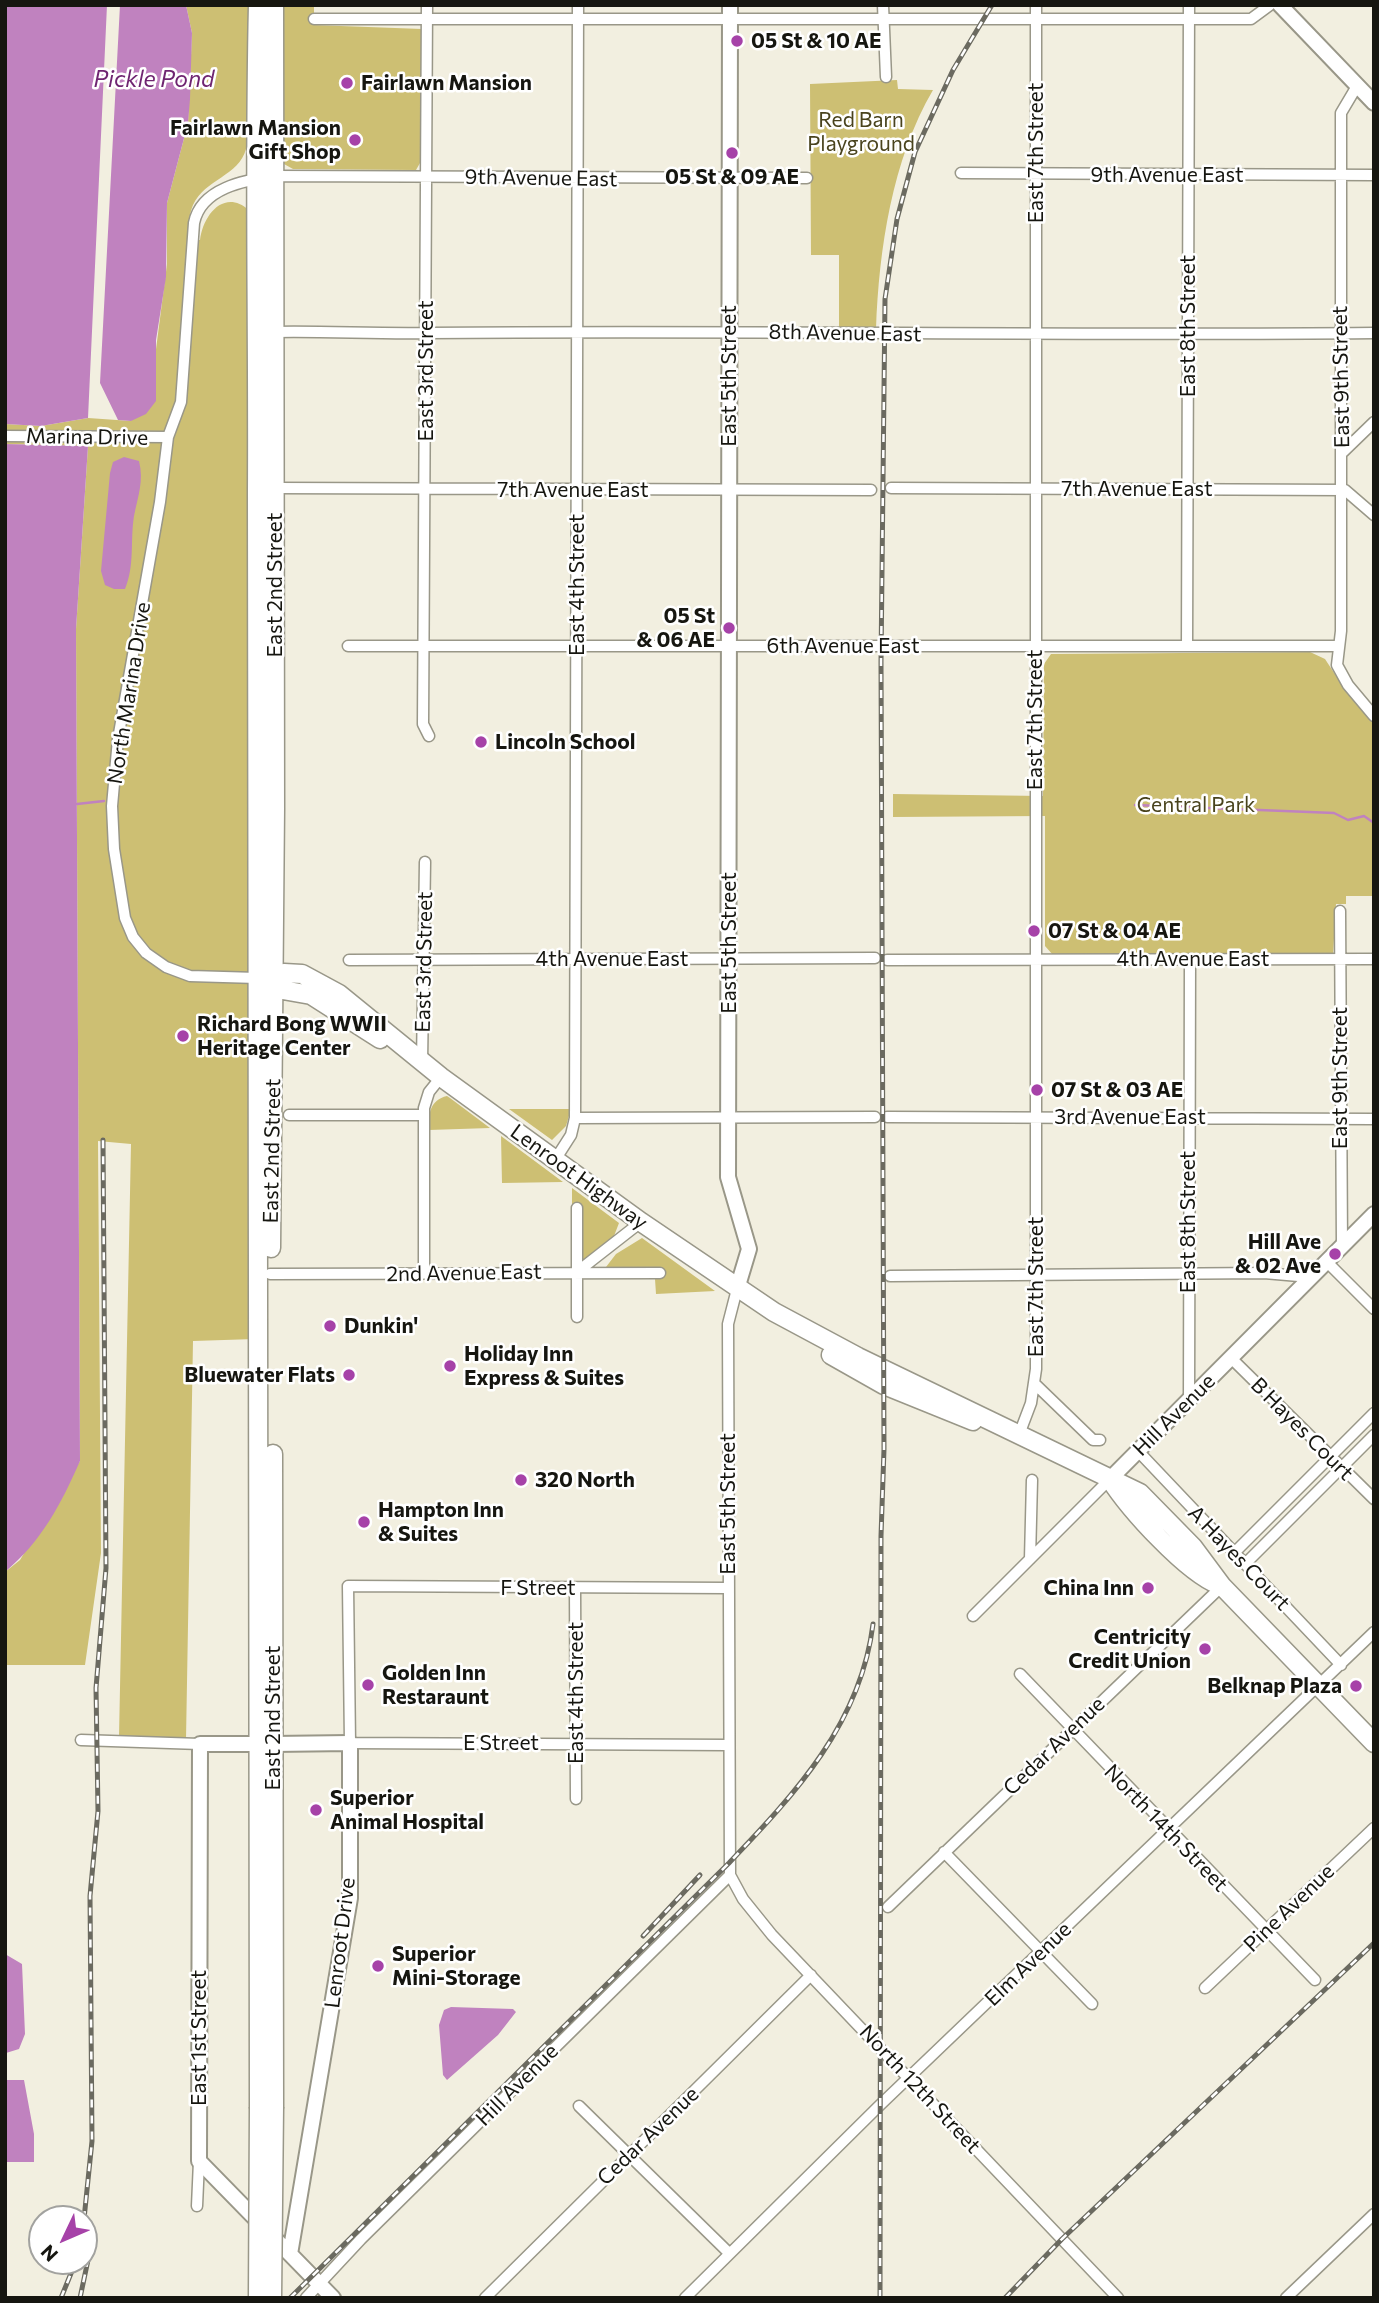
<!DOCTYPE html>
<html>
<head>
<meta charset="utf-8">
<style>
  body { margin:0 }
  #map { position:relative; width:1379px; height:2303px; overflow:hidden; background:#f2efe0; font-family:Commissioner,sans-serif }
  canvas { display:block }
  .frame { position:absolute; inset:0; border:7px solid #161610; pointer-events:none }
  .north { position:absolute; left:28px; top:2205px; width:70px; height:70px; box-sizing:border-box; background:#fff; border:2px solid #a2a29f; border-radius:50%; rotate:226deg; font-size:19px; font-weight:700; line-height:28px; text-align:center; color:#161610 }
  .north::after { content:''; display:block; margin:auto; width:24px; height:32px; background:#a642a8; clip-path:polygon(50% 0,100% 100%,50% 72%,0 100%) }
</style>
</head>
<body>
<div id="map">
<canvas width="1379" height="2303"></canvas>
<div class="frame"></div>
<div class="north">N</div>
</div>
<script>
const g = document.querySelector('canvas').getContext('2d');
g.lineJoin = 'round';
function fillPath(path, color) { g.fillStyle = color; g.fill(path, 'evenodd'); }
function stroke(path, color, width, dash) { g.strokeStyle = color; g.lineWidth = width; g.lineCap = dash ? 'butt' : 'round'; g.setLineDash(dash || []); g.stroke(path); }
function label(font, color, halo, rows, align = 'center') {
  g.font = font + ' Commissioner,sans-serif'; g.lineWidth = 5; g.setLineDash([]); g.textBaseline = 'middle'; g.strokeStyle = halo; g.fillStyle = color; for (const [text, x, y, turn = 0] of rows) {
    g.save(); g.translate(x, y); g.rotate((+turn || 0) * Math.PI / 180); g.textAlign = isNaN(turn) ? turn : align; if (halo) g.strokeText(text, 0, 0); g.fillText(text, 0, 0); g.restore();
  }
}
fillPath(new Path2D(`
  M186,5H252L246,149C239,176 205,179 193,205C189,215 188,227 187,238L200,240C203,215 224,188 249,210L255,1339L193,1341L186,1739L119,1737L131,1144L98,1141L101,1553L85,1665H5V1572L20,1560L80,1461L76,629L88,446L5,444V424L41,426L88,418L131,421L155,357L167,264V203L188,123L192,33Z
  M314,5V25L422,29L420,163L416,170L293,169L284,164L281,7Z
  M897,80L898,89L933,90C892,160 879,249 876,329L839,328V255H811L810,84Z
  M1310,652L1325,659L1344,688L1374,724V896H1346V904H1336L1333,956L1053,955L1045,946V816L893,817V794L1043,796L1044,664L1051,654Z
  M447,1096L450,1098L490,1128L429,1130C428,1114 430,1100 447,1096Z
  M509,1109H571L566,1126L552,1140Z
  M501,1136L563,1182L502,1183Z
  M572,1188L619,1223L614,1236L584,1261L582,1259L581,1209L572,1207Z
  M642,1238L715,1291L656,1294L655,1279L662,1278V1270L606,1267L616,1254Z`), '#cdbf73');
fillPath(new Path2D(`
  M5,5H107L88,418L41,426L5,424Z
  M120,5H186L192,33L190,99L188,123L167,203L166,277L156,340V401L146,414L131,421L118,420L100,383Z
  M5,444L88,446L76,629L80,1461C61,1504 42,1541 5,1572Z
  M124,457L139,461C144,481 138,496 134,516C130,541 135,565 125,589H114L105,585L101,571L110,473L113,462Z
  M5,1954L22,1964L25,2034L19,2049L6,2053Z
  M451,2007L513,2009L516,2012L498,2035L447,2080L443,2075L439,2025L444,2010Z
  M5,2080H24L34,2134V2162H5Z`), '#c082bf');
stroke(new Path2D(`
  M77,804L104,801
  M1135,805L1334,813L1348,820L1364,816L1374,823`), '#c082bf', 2.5);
const street = new Path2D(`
  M427,5L423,724L429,736
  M883,5L886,77
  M314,19H1251L1270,5
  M1357,86L1341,113V631L1337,665L1348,685L1374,716
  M961,173L1374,175
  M274,332C325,331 377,334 428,333C744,330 1059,336 1374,333
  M5,436L168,437
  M1343,452L1374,422
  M276,488L871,490
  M891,488L1345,490L1374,515
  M348,646H1337
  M1187,646L1189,5
  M1340,911L1342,1246
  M349,960L875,958
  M887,960L1374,959
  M257,978L190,976L166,967L146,953L133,937L125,918L114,849L112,806L118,739L160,502L168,437L181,402L194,223C201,188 245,180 275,176L807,178
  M422,1063L425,862
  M289,1115H423
  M887,1117L1374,1119
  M575,1118L875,1117
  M555,1160L571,1135L575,1118L578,5
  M1326,1261L1374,1309
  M577,1272L641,1222
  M424,1273V1108L429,1092L441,1077
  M270,1274L660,1273
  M890,1276L1264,1273L1310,1277
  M737,1289L728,1324L730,1875L743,1899L772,1935L1118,2298
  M577,1317V1208
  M1231,1358L1374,1499
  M1035,1384L1093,1440H1100
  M1189,1400L1190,959
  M1020,1432L1031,1403L1036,1369V5
  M1138,1451L1341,1665
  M1234,1553L1374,1413
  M1030,1559L1032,1480
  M1245,1564L1374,1435
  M575,1588L576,1799
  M727,1588L348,1586L350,1743L728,1745
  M973,1616L1110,1479
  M1020,1674L1315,1980
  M81,1740L200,1744
  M944,1852L1092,2004
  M888,1907L1222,1586
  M1205,1988L1374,1828
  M579,2106L729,2253
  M197,2206L199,2161
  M306,2298L361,2239L730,1875
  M485,2298L811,1975
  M685,2298L880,2105L1374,1632
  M1286,2298L1374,2214`);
const secondary = new Path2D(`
  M730,5L728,1177L749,1249L737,1289
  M1280,5L1374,103
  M1110,1479L1374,1214
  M261,1744H200L199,2161L333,2298
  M273,1744L350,1743V1898L290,2254`);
const highway = new Path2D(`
  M258,5C254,167 258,329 257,491C254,1030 262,1568 259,2107
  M263,977L284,973L302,974L339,994L441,1077L641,1222L774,1312L858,1357L1140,1493L1193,1547L1222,1586L1374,1743
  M266,984L277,989L311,995L380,1039
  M271,1248L275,808L274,5
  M831,1355L884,1385L973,1421
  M273,1454L274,2107
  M1110,1479C1130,1510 1186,1572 1219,1585`);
stroke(street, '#999788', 13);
stroke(secondary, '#999788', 18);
stroke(highway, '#999788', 21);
stroke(street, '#fff', 10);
stroke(secondary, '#fff', 14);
stroke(highway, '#fff', 18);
const rail = new Path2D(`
  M643,1936L700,1875
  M84,2219L92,2141L90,1896L98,1811L96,1688L106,1568L103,1140
  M61,2298L76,2261
  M80,2298L88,2260
  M290,2298L729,1863C795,1794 861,1723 873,1624
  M880,2298L881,1536L884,1449L881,662L885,299L897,219L915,152L953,70L992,5
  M1005,2298L1062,2239L1374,1943`);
stroke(rail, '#6b6a60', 5);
stroke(rail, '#fff', 2.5, [8]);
const highwayBridge = new Path2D(`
  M258,2298L259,2107
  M272,2298L274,2107`);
stroke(highwayBridge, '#999788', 21, []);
stroke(highwayBridge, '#fff', 18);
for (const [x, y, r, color] of [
  [737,41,7,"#a642a8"],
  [347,83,7,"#a642a8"],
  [355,140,7,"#a642a8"],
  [732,153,7,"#a642a8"],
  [729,628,7,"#a642a8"],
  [481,742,7,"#a642a8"],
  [1034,931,7,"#a642a8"],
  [183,1036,7,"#a642a8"],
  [1037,1090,7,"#a642a8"],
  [1335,1254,7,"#a642a8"],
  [330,1326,7,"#a642a8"],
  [450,1366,7,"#a642a8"],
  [349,1375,7,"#a642a8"],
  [521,1480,7,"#a642a8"],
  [364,1522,7,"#a642a8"],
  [1148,1588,7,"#a642a8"],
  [1205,1649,7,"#a642a8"],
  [368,1685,7,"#a642a8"],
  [1356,1686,7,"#a642a8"],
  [316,1810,7,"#a642a8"],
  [378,1966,7,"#a642a8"]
]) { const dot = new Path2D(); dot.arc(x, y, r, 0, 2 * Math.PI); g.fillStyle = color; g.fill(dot); stroke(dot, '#fff', 2.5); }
label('bold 21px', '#161610', '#fff', [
  ["05 St & 10 AE",751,41],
  ["Fairlawn Mansion",361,83],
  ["Fairlawn Mansion",341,128,"right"],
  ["Gift Shop",341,152,"right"],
  ["05 St & 09 AE",732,177,"center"],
  ["05 St",715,616,"right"],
  ["& 06 AE",715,640,"right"],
  ["Lincoln School",495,742],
  ["07 St & 04 AE",1048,931],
  ["Richard Bong WWII",197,1024],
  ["Heritage Center",197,1048],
  ["07 St & 03 AE",1051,1090],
  ["Hill Ave",1321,1242,"right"],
  ["& 02 Ave",1321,1266,"right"],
  ["Dunkin'",344,1326],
  ["Holiday Inn",464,1354],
  ["Express & Suites",464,1378],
  ["Bluewater Flats",335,1375,"right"],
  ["320 North",535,1480],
  ["Hampton Inn",378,1510],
  ["& Suites",378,1534],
  ["China Inn",1134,1588,"right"],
  ["Centricity",1191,1637,"right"],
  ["Credit Union",1191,1661,"right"],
  ["Golden Inn",382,1673],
  ["Restaraunt",382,1697],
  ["Belknap Plaza",1342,1686,"right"],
  ["Superior",330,1798],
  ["Animal Hospital",330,1822],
  ["Superior",392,1954],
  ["Mini-Storage",392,1978]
], 'left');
label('21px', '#49431d', '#fff', [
  ["Red Barn",861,120],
  ["Playground",861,144],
  ["Central Park",1196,805]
]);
label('21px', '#161610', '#fff', [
  ["East 7th Street",1036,153,-90],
  ["9th Avenue East",1167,175],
  ["9th Avenue East",541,178,1],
  ["East 8th Street",1188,326,-90],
  ["8th Avenue East",845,333,1],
  ["East 3rd Street",426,371,-90],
  ["East 5th Street",729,376,-90],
  ["East 9th Street",1341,377,-91],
  ["Marina Drive",87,437,1],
  ["7th Avenue East",1137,489],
  ["7th Avenue East",573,490],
  ["East 2nd Street",275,585,-90],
  ["East 4th Street",577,585,-90],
  ["6th Avenue East",843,646],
  ["North Marina Drive",129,693,-81],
  ["East 7th Street",1035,720,-90],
  ["East 5th Street",729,943,-90],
  ["4th Avenue East",612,959],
  ["4th Avenue East",1193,959],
  ["East 3rd Street",424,962,-89],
  ["East 9th Street",1340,1078,-90],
  ["3rd Avenue East",1130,1117],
  ["East 2nd Street",272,1151,-89],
  ["Lenroot Highway",579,1177,36],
  ["East 8th Street",1188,1222,-90],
  ["2nd Avenue East",464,1273,-1],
  ["East 7th Street",1036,1287,-90],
  ["Hill Avenue",1174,1415,-45],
  ["B Hayes Court",1302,1429,45],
  ["East 5th Street",728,1504,-90],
  ["A Hayes Court",1239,1558,46],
  ["F Street",538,1588],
  ["East 4th Street",576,1693,-90],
  ["East 2nd Street",273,1718,-90],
  ["E Street",501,1743],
  ["Cedar Avenue",1054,1746,-44],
  ["North 14th Street",1166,1828,46],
  ["Pine Avenue",1289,1908,-44],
  ["Lenroot Drive",340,1943,-83],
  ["Elm Avenue",1028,1964,-44],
  ["East 1st Street",199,2038,-90],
  ["Hill Avenue",517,2085,-45],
  ["North 12th Street",920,2089,47],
  ["Cedar Avenue",648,2136,-44]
]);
label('italic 23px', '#6f2571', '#fff', [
  ["Pickle Pond",154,79]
]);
</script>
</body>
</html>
